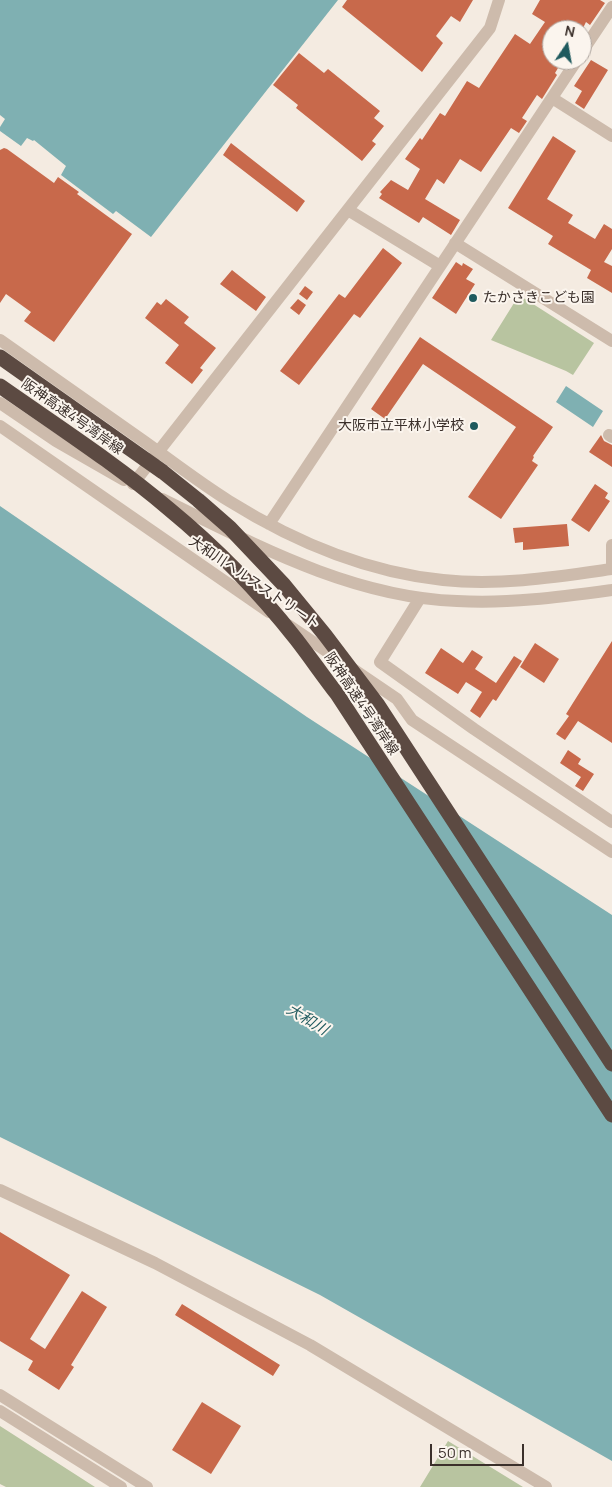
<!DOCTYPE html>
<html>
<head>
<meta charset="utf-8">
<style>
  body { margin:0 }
  #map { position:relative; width:612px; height:1487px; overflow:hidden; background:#f4ebe1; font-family:Manrope,sans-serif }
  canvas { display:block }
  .north { position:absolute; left:542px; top:20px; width:50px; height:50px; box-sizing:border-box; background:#fbf5ee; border:1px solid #aea6a0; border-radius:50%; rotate:12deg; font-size:14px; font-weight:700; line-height:20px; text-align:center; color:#3b302b }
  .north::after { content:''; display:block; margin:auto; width:18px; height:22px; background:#1f5a5e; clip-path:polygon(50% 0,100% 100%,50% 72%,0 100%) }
  .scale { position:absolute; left:430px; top:1444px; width:94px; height:22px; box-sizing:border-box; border:2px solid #3b302b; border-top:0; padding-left:6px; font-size:15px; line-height:18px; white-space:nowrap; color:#3b302b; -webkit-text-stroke:4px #fbf5ee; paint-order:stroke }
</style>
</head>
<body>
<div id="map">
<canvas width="612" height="1487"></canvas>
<div class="north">N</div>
<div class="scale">50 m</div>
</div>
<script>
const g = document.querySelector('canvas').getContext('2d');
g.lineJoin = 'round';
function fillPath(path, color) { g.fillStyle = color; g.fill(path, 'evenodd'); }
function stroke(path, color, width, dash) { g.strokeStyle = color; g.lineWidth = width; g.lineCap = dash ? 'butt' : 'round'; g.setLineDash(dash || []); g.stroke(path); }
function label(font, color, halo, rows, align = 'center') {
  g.font = font + ' Manrope,"Noto Sans JP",sans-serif'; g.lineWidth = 4; g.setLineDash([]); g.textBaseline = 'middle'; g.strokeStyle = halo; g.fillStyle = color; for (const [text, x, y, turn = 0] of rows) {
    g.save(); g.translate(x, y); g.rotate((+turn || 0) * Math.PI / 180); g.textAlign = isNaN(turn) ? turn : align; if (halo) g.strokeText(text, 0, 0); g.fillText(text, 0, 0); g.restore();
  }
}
fillPath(new Path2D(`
  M519,295L594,343L573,375L566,371L491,340Z
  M0,1426L95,1487H6L0,1484Z
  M448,1441L523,1487H420Z`), '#b8c4a0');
fillPath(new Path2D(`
  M0,0H338L151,237L116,211L113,214L61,175L66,166L34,140L33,141L27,138L21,146L0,131V127L5,119L0,115Z
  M566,386L603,411L593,427L556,402Z
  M0,506L307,717L612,915V1461L320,1295L0,1137Z`), '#7fb0b2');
fillPath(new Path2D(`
  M347,0H473L460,22L451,16L436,36L443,43L422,72L342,7Z
  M540,0H600L605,3L590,25L586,22L583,28L575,23L570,30H552V60H563L555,73L557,75L542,99L537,95L522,118L527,121L519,133L511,128L481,172L460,159L444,184L437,179L425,199L460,220L451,235L423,217L419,223L379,198L382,194L380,192L391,180L408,190L420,169L405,159L420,138L422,140L440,113L445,116L467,81L479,88L515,34L530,44L545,22L532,14Z
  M299,53L324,73L328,69L380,111L374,118L384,126L372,141L376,144L362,161L296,108L298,105L273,85Z
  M591,60L608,70L584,109L575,103L582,91L574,86Z
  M553,136L576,151L547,199L573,215L568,223L595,239L604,224L612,229V249L604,262L612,266V293L587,278L591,270L548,244L553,236L508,208Z
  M231,143L305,201L297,212L223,155Z
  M4,148L7,149L54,183L58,177L79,192L77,194L132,234L54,342L24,321L31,312L6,294L0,303V150Z
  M383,248L402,263L360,318L354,314L299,385L280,371L339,294L345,298Z
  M456,262L462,266L463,263L473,269L466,279L475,284L456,314L432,298Z
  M232,270L266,297L256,311L220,284Z
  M305,286L313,292L307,300L299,294Z
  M166,299L189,317L184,323L216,348L200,368L203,370L192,384L165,363L179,345L145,318L157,302L161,305Z
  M298,299L306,305L299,315L290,308Z
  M420,337L553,427L533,456L534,457L532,461L538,465L501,519L468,497L516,427L423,364L385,419L371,409Z
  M601,435L604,441L612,445V467L589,452Z
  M595,484L608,493L605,498L610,501L589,532L571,520Z
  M567,524L569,546L523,550V542L515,543L513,528Z
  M612,641V743L578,721L565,740L556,734L569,716L566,714Z
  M535,643L559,659L544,683L520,667Z
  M441,648L463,663L472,650L483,657L475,669L496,683L514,656L522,661L496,701L493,699L480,718L470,711L482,692L466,682L458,694L425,673Z
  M568,750L581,759L578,764L594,774L583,791L575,786L581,777L560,763Z
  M0,1232L70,1275L30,1339L45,1349L82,1291L107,1307L71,1365L74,1367L59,1390L28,1370L33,1361L0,1341Z
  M182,1304L280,1365L273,1376L175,1315Z
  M202,1402L241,1426L211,1474L172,1450Z`), '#c8694b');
stroke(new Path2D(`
  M582,52L612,7
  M552,98L612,136
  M348,210L440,266
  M455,243L612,341
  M0,340C48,374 97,408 145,442C173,462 200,483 229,501C293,541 366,572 443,580C500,586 556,577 612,569V545
  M0,403L56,441L124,480
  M0,426L269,612
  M609,435L612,437
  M133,484L490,28L499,0
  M162,499C256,545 351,597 457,601C509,604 560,597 612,590
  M269,524L577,60
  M420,598L380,662L474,729L612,822
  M288,625L397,699L412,720L612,852
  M0,1190L155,1263L310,1345L546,1487
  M0,1395L147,1487
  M0,1411L121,1487`), '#cdbbac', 12);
stroke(new Path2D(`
  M0,357L163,472L198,500L230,528L284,585L325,635L378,705L612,1064
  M0,386C57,426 116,464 169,509C214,546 260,593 296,639C310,657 323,676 337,694L612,1115`), '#5c4a42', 15);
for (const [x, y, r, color] of [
  [473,298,5,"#1f5a5e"],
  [474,426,5,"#1f5a5e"]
]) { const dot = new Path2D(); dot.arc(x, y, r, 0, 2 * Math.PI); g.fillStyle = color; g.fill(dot); stroke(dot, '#fbf5ee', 2); }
label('14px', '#3b302b', '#fbf5ee', [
  ["たかさきこども園",483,298],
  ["大阪市立平林小学校",464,426,"right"]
], 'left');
label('14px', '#3b302b', '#fbf5ee', [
  ["阪神高速4号湾岸線",72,417,35],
  ["大和川ヘルスストリート",254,583,34],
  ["阪神高速4号湾岸線",361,704,56]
]);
label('italic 15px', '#1f5a5e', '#fbf5ee', [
  ["大和川",307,1020,31]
]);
</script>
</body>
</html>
